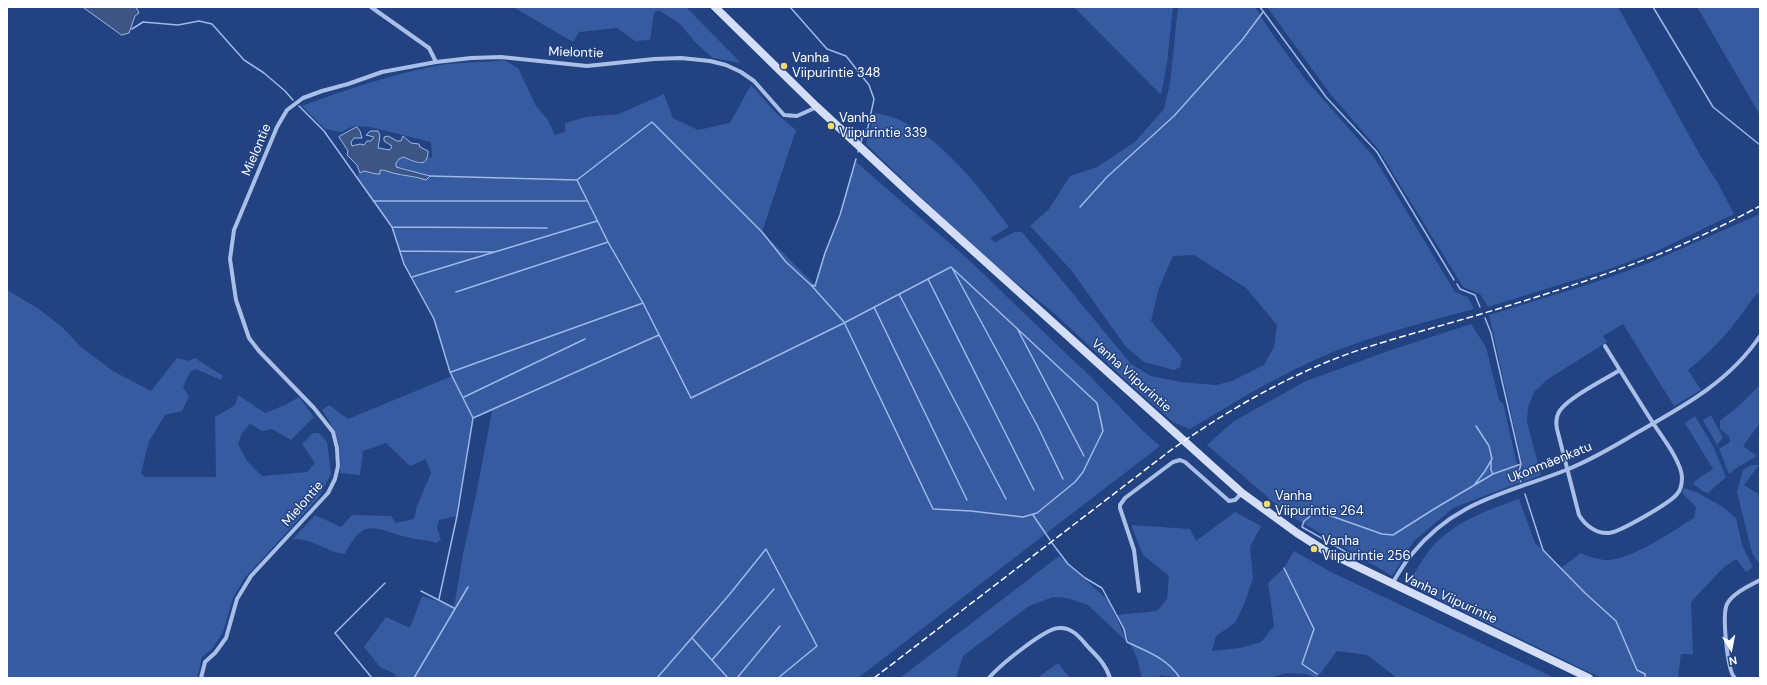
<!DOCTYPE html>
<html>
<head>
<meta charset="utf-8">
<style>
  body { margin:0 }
  #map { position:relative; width:1767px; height:685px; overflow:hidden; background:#224282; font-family:"DM Sans",sans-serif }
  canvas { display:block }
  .frame { position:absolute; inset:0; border:8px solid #fff; pointer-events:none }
  .north { position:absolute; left:1711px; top:629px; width:40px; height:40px; -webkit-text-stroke:3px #224282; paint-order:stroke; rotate:170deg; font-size:11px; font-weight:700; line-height:16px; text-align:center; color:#fff }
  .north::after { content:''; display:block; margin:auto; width:14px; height:18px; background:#fff; clip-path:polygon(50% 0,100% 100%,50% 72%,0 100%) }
</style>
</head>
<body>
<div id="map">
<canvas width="1767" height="685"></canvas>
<div class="frame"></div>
<div class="north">N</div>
</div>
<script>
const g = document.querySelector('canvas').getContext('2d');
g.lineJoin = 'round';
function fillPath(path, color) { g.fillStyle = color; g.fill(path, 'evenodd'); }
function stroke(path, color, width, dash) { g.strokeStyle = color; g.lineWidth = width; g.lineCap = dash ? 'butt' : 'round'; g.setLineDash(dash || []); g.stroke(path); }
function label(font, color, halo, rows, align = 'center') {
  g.font = font + ' "DM Sans",sans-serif'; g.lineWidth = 3; g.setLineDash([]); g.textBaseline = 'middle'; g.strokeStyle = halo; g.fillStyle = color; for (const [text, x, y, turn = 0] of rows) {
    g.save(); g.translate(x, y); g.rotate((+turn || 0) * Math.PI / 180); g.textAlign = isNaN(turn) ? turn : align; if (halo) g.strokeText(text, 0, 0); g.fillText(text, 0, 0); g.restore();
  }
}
fillPath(new Path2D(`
  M513,7H686L741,63L713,58L696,43L679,23L658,10L654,13L650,40L635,41L617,28L579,32L573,42Z
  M1074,7H1173L1167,63L1161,95Z
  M1178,7H1255L1271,32L1305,79L1374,157L1455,292L1468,297L1474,309C1431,320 1388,332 1346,347C1294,366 1238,400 1190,429L1173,422L1133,387L1055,314L1005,274L953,228L866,144L875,113C884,115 894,117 902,121C946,143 980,188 1009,227L990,238L995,242L1015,232H1022L1131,364L1151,376L1180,382L1216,385L1232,381L1264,365L1274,347L1277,325L1246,288L1194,255L1173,256L1159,288L1151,321L1182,358L1180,367L1174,370L1144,362L1126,347L1071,270L1030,226L1049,209L1070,176L1097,167L1135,142L1164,109L1170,83Z
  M1267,7H1618L1700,155L1719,185L1734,214L1657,251L1604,271L1488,307L1480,294L1463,287L1378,149L1331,95Z
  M1697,7H1760V116L1753,103Z
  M504,60L518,68L536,106L548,120L555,135L565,132V123L586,117L619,114L664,94L673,118L698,130L730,123L751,85L776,113L796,130L762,232L815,285L825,253L840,215L855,161L969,260L1078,365L1084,370L1143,431L1160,446L858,678H398L393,673L380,667L364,647L386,617L410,628L422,596L454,607L463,554L476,495L492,411L473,419L457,516L439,520L437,528L441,540L436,543C427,539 416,540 406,537C373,528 364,517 345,554C327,552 312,538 293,539L315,515L341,527L352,515L391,516L396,523L414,519L417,506L431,473L426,459L410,466L386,443L363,451L360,475L340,473C342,444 338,434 322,410L329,405L348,419L452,376L434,319L404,264L392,227L357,177L360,172L364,171L376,174L380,170L426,180L408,169L396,167V163L399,159L403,157L419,164L427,158L432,157L431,142L370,127L354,126L341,132L325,129L302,106C347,89 393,74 440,65C461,62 483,63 504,60Z
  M1760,214V292L1754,297C1735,325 1715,349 1688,370L1701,390L1674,406L1623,324L1603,336L1607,342L1548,379L1534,392L1528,408L1527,422L1541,475L1523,482L1521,474L1522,463L1489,315L1599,281L1651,262Z
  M7,290L39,309L63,328L81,347L113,371L151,391L177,358L188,361L195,358L223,376L221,380L196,369L190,372L183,387L189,397L182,411L165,415L149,441L141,473L145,477H216L215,417L235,405L238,395L265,413L285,405L299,397L314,417L291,440L272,429L262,431L250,424L242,433L238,444L247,461L262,476L307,472L315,463L302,444L313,433H319L327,442L331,474L319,497L244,579L233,598L223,632L212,649L202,657L197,678H7Z
  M1471,324L1486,347L1499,400L1503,403L1521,482L1453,508L1414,541L1392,576L1286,513L1207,445L1234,421L1306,381L1391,350Z
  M1760,385V423L1743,446L1757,456L1738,467L1729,474L1719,449L1730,442L1729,436L1720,429V421L1742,403Z
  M1711,415L1723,438L1717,445L1703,420Z
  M1695,416L1713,446L1726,477L1708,493L1703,491L1693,484L1695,481L1713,469L1685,423Z
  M1751,465H1759L1744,485L1760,495V565L1752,553L1737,492L1743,470Z
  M1684,488L1696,492L1723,507L1736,518L1742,545L1753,567L1746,572L1736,559L1723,568L1691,602L1693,654H1681L1678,678H1601L1407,584C1415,573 1422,559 1431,548C1454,522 1487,510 1519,499L1535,543L1561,568L1581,553C1589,557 1597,559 1605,560C1631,561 1672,531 1694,518L1696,507L1682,493Z
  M1235,512L1261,526L1250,547L1253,578L1245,602L1235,623L1216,636L1212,651L1240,648L1261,642L1274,626L1268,583L1284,568L1294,551L1331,572L1555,678H1397L1367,655L1337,651L1317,678L1306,674L1287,673L1268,678H1179L1161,675L1159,678H1142L1137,658L1117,615L1157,611L1167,599L1169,576L1143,555L1131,525L1190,529L1196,541Z
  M1059,556L1109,601L1127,642L1088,605L1067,598L1053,597L1029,606L963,656L956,678H900Z
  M1058,663L1070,678H1037Z`), '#365ba0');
const water = new Path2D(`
  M83,7H136L139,13L135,16L129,33L122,35Z
  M357,127L360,131L362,138H354L351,142L352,146L360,144L364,145L367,141H371L374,137L366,135L370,131H378L380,135L378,148L390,150L392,146L384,141V137L388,136L397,141H401L403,136L411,143L419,144L420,147L428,151C428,170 414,161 403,157L399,159L396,163V167L430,176L426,180C415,176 404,176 393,173C389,172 385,170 380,170V174H376L364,171L360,173L357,165L347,155L348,151L339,137Z`);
fillPath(water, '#3d5584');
stroke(water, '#9db9e9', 1);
stroke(new Path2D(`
  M790,7L827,49L846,56L869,85L874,99L868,127L865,135L863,134L861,142
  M1260,7L1326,97L1377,152L1454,280
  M1653,7L1713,107L1760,145
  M132,29L143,22L178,25L199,21L212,24L244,60L264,73L285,91L293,100
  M299,106L324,131L392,227L404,264L434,319L450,372L473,418L457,516L439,599
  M858,152V151
  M430,176L577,180L652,122L762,232L786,262L811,285L844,322L933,509L971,511L1023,517L1037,513L1075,482L1083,472L1103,431L1097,403L951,267
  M577,180L608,242L643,303L691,398L844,323L951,267
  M373,201H586
  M1080,207L1107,177L1174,116L1242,40L1263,12
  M392,227L547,228
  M400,251L495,252
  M952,268L1037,425L1063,479
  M412,277L597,221
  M928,279L1034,490
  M1457,284L1460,289L1475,295L1480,307
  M811,285L815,286L825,253L840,215L856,159
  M456,292L608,242
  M899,294L1006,499
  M874,307L967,500
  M1485,318L1491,333L1521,464L1518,475L1521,482
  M1018,330L1084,456
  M451,372L643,303
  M464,397L585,339
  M473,418L659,335
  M1491,461V470L1493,474
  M1475,484L1485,471L1492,459L1489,446L1476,426
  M1525,494L1543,550L1585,593L1616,621L1637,670L1645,674V678
  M1033,515L1050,540
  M1052,543L1068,564L1085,578L1102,588L1124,629L1127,642C1148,652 1167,658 1180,678
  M1364,558L1346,552L1302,527L1304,521L1317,511L1382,534L1393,535L1434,509L1493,474L1521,464
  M1284,568L1314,629L1302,664L1317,674
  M421,591L454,608
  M692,638L728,678
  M712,660L774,589
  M372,678L335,633L385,583
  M414,678L468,587
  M657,678L729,595L766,549L817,646L778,678
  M737,678L780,626`), '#9db9e9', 1.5);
stroke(new Path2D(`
  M371,7L429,48L436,62
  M1605,346C1621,372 1637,398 1653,423C1662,437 1681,461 1682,477C1682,482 1681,490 1677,494C1670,503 1620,532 1609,533C1596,534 1585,525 1579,515L1557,429C1556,424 1556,419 1558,414C1563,400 1606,379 1620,370
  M1392,584C1398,574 1404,563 1412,554C1456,500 1506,494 1566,470C1591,460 1615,446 1638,432C1684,406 1730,381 1760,336
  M1139,591L1134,550L1120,508V505L1125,498L1173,462L1180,460L1185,462L1229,501L1235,500L1242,493
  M201,678L205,662L215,653L226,638L237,599L251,576L328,493L335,479L338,466L337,448L333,432L314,408L259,351L249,338L236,300L230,259L234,230L277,127L287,110L303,98L322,91L348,84L382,72L436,62L471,58L501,57L587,66L654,59L681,58L710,61L726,65L741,72L754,81L784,115L797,116L817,107
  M989,678C999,666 1045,628 1059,628C1073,627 1081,639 1089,648C1098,657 1106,665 1110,678
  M1735,678C1727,671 1722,614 1727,604C1733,593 1749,586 1760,580`), '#a9bfe8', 4);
stroke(new Path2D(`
  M715,7L817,107L917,200L1242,493L1297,533L1327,552L1589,678`), '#d4dff7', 8);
stroke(new Path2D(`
  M874,678L1171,450C1215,419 1263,390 1313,368C1366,344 1425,331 1481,314C1538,297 1594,279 1649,258C1687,244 1724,225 1760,206`), '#fff', 1.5, [7, 3]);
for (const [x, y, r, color] of [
  [784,66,4,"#f4da6b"],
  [831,126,4,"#f4da6b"],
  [1267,504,4,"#f4da6b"],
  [1314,549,4,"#f4da6b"]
]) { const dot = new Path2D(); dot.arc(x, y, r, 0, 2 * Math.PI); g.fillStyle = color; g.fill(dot); stroke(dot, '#224282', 1.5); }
label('13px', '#fff', '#224282', [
  ["Mielontie",576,53,2],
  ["Mielontie",257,150,-67],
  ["Vanha Viipurintie",1131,376,42],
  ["Ukonmäenkatu",1550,463,-22],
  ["Mielontie",303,504,-49],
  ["Vanha Viipurintie",1450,599,25]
]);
label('13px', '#fff', '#224282', [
  ["Vanha",792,59],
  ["Viipurintie 348",792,74],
  ["Vanha",839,119],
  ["Viipurintie 339",839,134],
  ["Vanha",1275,497],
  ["Viipurintie 264",1275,512],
  ["Vanha",1322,542],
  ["Viipurintie 256",1322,557]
], 'left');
</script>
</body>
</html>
